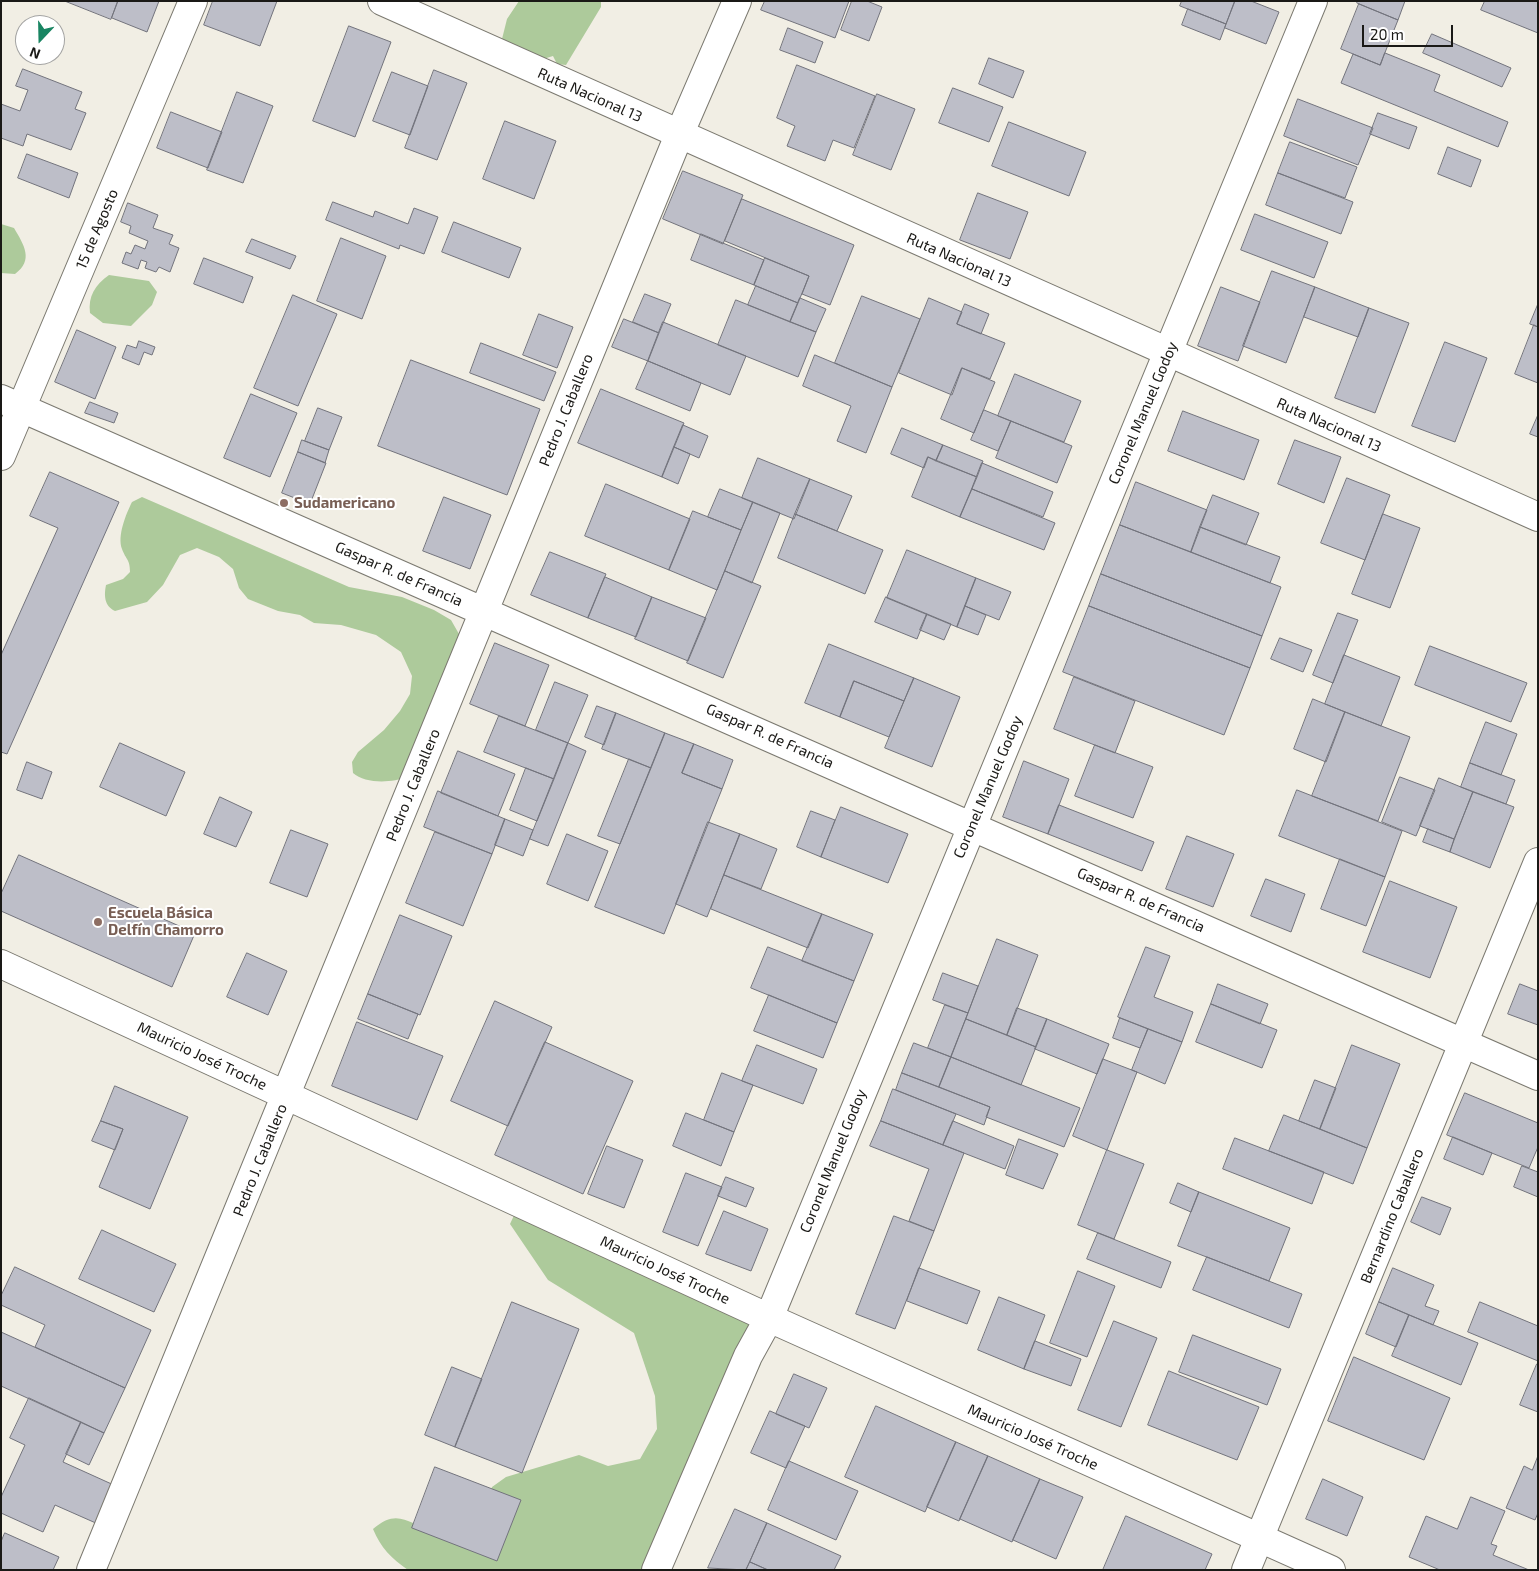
<!DOCTYPE html>
<html>
<head>
<meta charset="utf-8">
<style>
  body { margin:0 }
  #map { position:relative; width:1539px; height:1571px; overflow:hidden; background:#f1eee4; font-family:"Exo 2",sans-serif }
  canvas { display:block }
  .frame { position:absolute; inset:0; border:2px solid #1a1916; pointer-events:none }
  .north { position:absolute; left:15px; top:15px; width:50px; height:50px; box-sizing:border-box; background:#fff; border:1px solid #a3a3a2; border-radius:50%; rotate:201deg; font-size:14px; font-weight:700; line-height:20px; text-align:center; color:#1a1916 }
  .north::after { content:''; display:block; margin:auto; width:18px; height:22px; background:#198562; clip-path:polygon(50% 0,100% 100%,50% 72%,0 100%) }
  .scale { position:absolute; left:1362px; top:25px; width:91px; height:22px; box-sizing:border-box; border:2px solid #1a1916; border-top:0; padding-left:6px; font-size:15px; line-height:18px; white-space:nowrap; color:#1a1916; -webkit-text-stroke:4px #fff; paint-order:stroke }
</style>
</head>
<body>
<div id="map">
<canvas width="1539" height="1571"></canvas>
<div class="frame"></div>
<div class="north">N</div>
<div class="scale">20 m</div>
</div>
<script>
const g = document.querySelector('canvas').getContext('2d');
g.lineJoin = 'round';
function fillPath(path, color) { g.fillStyle = color; g.fill(path, 'evenodd'); }
function stroke(path, color, width, dash) { g.strokeStyle = color; g.lineWidth = width; g.lineCap = dash ? 'butt' : 'round'; g.setLineDash(dash || []); g.stroke(path); }
function label(font, color, halo, rows, align = 'center') {
  g.font = font + ' "Exo 2",sans-serif'; g.lineWidth = 4; g.setLineDash([]); g.textBaseline = 'middle'; g.strokeStyle = halo; g.fillStyle = color; for (const [text, x, y, turn = 0] of rows) {
    g.save(); g.translate(x, y); g.rotate((+turn || 0) * Math.PI / 180); g.textAlign = isNaN(turn) ? turn : align; if (halo) g.strokeText(text, 0, 0); g.fillText(text, 0, 0); g.restore();
  }
}
fillPath(new Path2D(`
  M519,1H601V7L566,65L557,64L553,56L540,60L527,51L517,52L502,39L507,19Z
  M1,224L14,228C24,245 34,260 15,274L1,273Z
  M109,275L149,281L157,292L152,305L131,326L103,323L90,313C88,296 95,285 109,275Z
  M142,497L349,587L402,597L434,610L451,620L459,634L427,713L407,777C392,783 365,784 353,773L352,762L358,752L384,730L400,711L410,694L412,676L401,652L376,635L341,625L314,623L300,615L278,611L248,599L239,588L233,569L219,557L197,548L180,555L163,585L147,602L115,611C104,606 104,595 106,585L123,579L130,572C130,559 126,560 122,549C117,536 126,514 132,502Z
  M517,1209L749,1321L765,1351L760,1366L706,1471L665,1570H408C391,1558 381,1548 373,1529C401,1505 409,1529 435,1528C450,1527 467,1521 482,1518L492,1487L506,1477L579,1455L608,1466L640,1459L657,1429L655,1396L634,1333L548,1280L510,1224Z`), '#adca9b');
const building = new Path2D(`
  M65,1H118L111,19Z
  M118,1H159L147,32L112,18Z
  M213,1H277L260,46L204,25Z
  M765,1H849L835,38L761,10Z
  M852,1H867L882,7L869,41L841,30Z
  M1182,1H1235L1226,24L1180,6Z
  M1235,1H1251L1279,12L1266,44L1225,28Z
  M1358,1H1405L1398,20L1357,3Z
  M1485,1H1538V33L1481,10Z
  M1359,4L1398,20L1380,65L1341,49Z
  M1188,9L1226,24L1220,40L1182,25Z
  M349,26L391,42L355,137L313,121Z
  M788,28L823,42L815,63L780,50Z
  M1432,34L1511,68L1502,87L1423,53Z
  M1385,53L1440,75L1434,91L1508,122L1498,147L1341,83L1353,54L1380,65Z
  M989,58L1024,71L1013,98L979,84Z
  M797,65L875,96L854,148L833,140L825,161L787,146L795,126L777,118Z
  M23,69L82,92L75,109L86,113L71,150L27,134L23,146L1,138V104L20,111L28,90L16,86Z
  M434,70L467,83L437,160L405,148Z
  M392,72L428,86L410,135L373,121Z
  M953,88L1003,107L989,142L939,123Z
  M237,92L273,106L243,183L207,170Z
  M877,94L915,109L891,170L853,155Z
  M1298,99L1373,128L1358,165L1284,136Z
  M171,112L222,132L208,168L157,148Z
  M1378,113L1417,127L1409,149L1370,134Z
  M505,121L556,141L534,199L483,179Z
  M1009,122L1086,152L1069,196L992,166Z
  M1290,142L1357,167L1345,198L1278,173Z
  M1448,147L1481,160L1471,187L1438,174Z
  M27,154L78,173L69,198L18,178Z
  M683,171L743,195L723,244L663,219Z
  M1278,173L1353,202L1341,234L1266,205Z
  M978,193L1028,212L1010,259L960,240Z
  M742,199L854,245L830,305L802,294L809,276L725,241Z
  M333,202L373,217L375,211L408,224L414,208L438,217L424,254L400,245L399,249L326,220Z
  M128,203L158,215L153,228L173,235L169,244L179,248L170,272L159,267L156,272L145,268L147,262L141,260L138,269L122,263L126,252L131,254L135,245L145,249L148,241L129,233L131,226L121,222Z
  M1255,214L1328,242L1314,278L1241,250Z
  M454,222L521,248L509,278L442,252Z
  M701,234L764,260L754,285L691,260Z
  M341,238L386,256L362,319L317,301Z
  M252,239L296,256L290,269L246,252Z
  M204,258L253,277L243,303L194,284Z
  M765,258L809,276L798,303L754,285Z
  M1272,271L1315,287L1286,363L1243,346Z
  M756,286L798,303L790,322L748,305Z
  M1221,287L1260,302L1238,361L1198,346Z
  M1315,287L1369,308L1358,337L1304,317Z
  M645,294L671,304L659,333L633,322Z
  M293,295L337,314L298,406L254,388Z
  M862,296L920,319L892,387L835,363Z
  M800,298L826,309L816,332L790,322Z
  M929,298L962,312L957,324L1005,343L990,379L962,368L952,395L899,373Z
  M736,300L816,332L798,377L718,345Z
  M965,304L989,314L981,334L957,324Z
  M1538,304V327L1530,324Z
  M1369,308L1409,323L1375,413L1335,398Z
  M539,314L573,327L557,368L523,355Z
  M624,319L659,333L648,361L612,347Z
  M663,322L746,356L730,395L648,361Z
  M1534,325L1538,327V383L1515,374Z
  M77,330L116,347L95,399L55,382Z
  M139,341L155,347L152,355L144,352L139,365L122,358L127,345L136,348Z
  M1445,342L1487,358L1455,442L1412,426Z
  M481,343L556,372L544,401L470,373Z
  M815,355L892,387L866,453L837,441L851,406L803,386Z
  M411,360L540,409L507,495L378,446Z
  M648,361L701,383L690,411L636,389Z
  M962,368L995,382L974,433L941,419Z
  M1015,374L1081,401L1064,442L998,416Z
  M601,389L684,423L662,477L578,443Z
  M251,394L297,413L270,477L224,458Z
  M90,402L118,413L114,423L85,413Z
  M318,408L342,417L329,450L305,441Z
  M984,410L1011,421L998,451L971,440Z
  M1183,411L1259,440L1244,480L1168,451Z
  M1538,415V437L1530,434Z
  M1011,421L1072,446L1057,483L996,458Z
  M683,425L708,436L699,458L674,447Z
  M902,428L943,445L936,461L928,457L924,468L891,454Z
  M302,440L329,450L325,463L298,452Z
  M1295,440L1341,457L1324,503L1278,484Z
  M943,445L983,461L977,477L936,461Z
  M674,447L690,454L678,484L662,477Z
  M298,452L326,463L310,504L282,493Z
  M928,457L977,477L960,517L912,497Z
  M758,458L810,479L794,519L742,498Z
  M982,463L1053,492L1043,517L972,489Z
  M50,472L119,502L7,754L1,752V655L58,528L30,516Z
  M1347,478L1390,495L1365,560L1321,543Z
  M810,479L852,496L837,531L795,514Z
  M1136,482L1207,510L1191,552L1120,525Z
  M606,484L690,519L669,570L585,536Z
  M720,489L753,502L741,530L708,517Z
  M972,489L1055,523L1044,550L960,517Z
  M1213,495L1259,513L1246,545L1200,527Z
  M444,497L491,515L470,569L423,551Z
  M753,502L780,513L752,583L725,571Z
  M693,511L741,530L717,590L669,570Z
  M795,514L883,550L865,594L778,558Z
  M1383,514L1420,528L1390,608L1352,594Z
  M1120,525L1281,587L1262,636L1101,574Z
  M1200,527L1280,557L1270,583L1191,552Z
  M907,550L976,578L957,627L887,598Z
  M550,552L606,574L588,618L531,595Z
  M725,571L761,586L723,678L687,663Z
  M1101,574L1262,636L1250,668L1089,606Z
  M605,577L652,597L636,637L588,618Z
  M976,578L1011,592L999,620L965,606Z
  M652,597L706,618L688,661L635,639Z
  M886,597L927,614L917,639L875,622Z
  M965,606L986,615L978,635L957,627Z
  M1089,606L1250,668L1224,735L1063,672Z
  M1338,613L1358,620L1333,683L1313,675Z
  M927,614L951,624L944,640L920,630Z
  M1280,638L1312,650L1303,672L1271,659Z
  M495,643L549,665L525,726L470,704Z
  M829,644L914,678L904,701L854,681L840,717L805,703Z
  M1430,646L1527,683L1511,722L1415,685Z
  M1344,655L1400,677L1381,726L1325,704Z
  M1074,677L1135,701L1115,753L1054,729Z
  M914,678L960,697L932,767L885,748Z
  M854,681L904,701L889,737L840,717Z
  M555,682L588,695L568,743L536,730Z
  M1313,699L1345,712L1326,762L1294,749Z
  M597,706L616,713L604,745L585,737Z
  M1345,712L1410,737L1378,821L1312,796Z
  M616,713L665,733L651,768L602,749Z
  M499,716L568,743L554,779L484,752Z
  M1486,722L1517,734L1501,775L1470,763Z
  M665,733L694,744L682,773L722,789L664,934L595,907Z
  M120,743L185,772L166,816L100,787Z
  M568,743L586,751L548,846L530,839Z
  M694,744L733,760L722,789L682,773Z
  M1095,745L1153,767L1133,818L1075,796Z
  M458,751L515,774L498,816L441,793Z
  M629,759L651,768L620,844L598,836Z
  M1024,761L1069,779L1048,834L1003,817Z
  M27,762L52,772L42,799L17,790Z
  M1470,763L1515,780L1506,804L1461,787Z
  M526,768L554,779L537,821L510,810Z
  M1400,777L1435,790L1416,836L1382,822Z
  M1439,778L1473,792L1454,839L1420,826Z
  M1297,790L1402,831L1385,877L1279,836Z
  M438,791L505,819L492,854L424,827Z
  M1473,792L1514,807L1490,868L1450,852Z
  M220,797L252,812L236,847L204,834Z
  M1059,805L1154,842L1142,871L1048,834Z
  M841,807L908,834L888,883L821,857Z
  M811,811L835,820L821,857L797,847Z
  M505,819L533,830L523,856L495,845Z
  M708,822L740,834L707,917L676,904Z
  M1428,829L1454,839L1450,852L1423,842Z
  M291,830L328,844L307,897L270,883Z
  M435,832L492,854L463,926L406,903Z
  M567,834L608,851L588,901L547,884Z
  M740,834L777,849L761,889L724,875Z
  M1187,836L1234,854L1213,907L1166,889Z
  M19,855L195,933L172,987L1,911V894Z
  M1340,859L1385,877L1366,926L1321,909Z
  M724,875L822,914L808,948L711,909Z
  M1266,879L1305,894L1291,932L1251,916Z
  M1390,881L1457,907L1430,978L1363,952Z
  M822,914L873,934L854,981L802,961Z
  M400,915L452,936L420,1015L368,994Z
  M997,939L1038,955L1007,1035L966,1019Z
  M768,947L854,981L837,1023L751,988Z
  M1146,947L1170,956L1154,997L1193,1012L1182,1042L1118,1017Z
  M247,953L287,971L268,1015L227,997Z
  M943,973L978,986L968,1013L933,1000Z
  M1218,984L1268,1004L1260,1024L1211,1004Z
  M1520,984L1538,991V1025L1508,1014Z
  M368,994L418,1014L408,1039L358,1019Z
  M769,995L837,1023L823,1058L754,1031Z
  M495,1001L552,1027L508,1126L451,1101Z
  M1211,1004L1277,1030L1262,1068L1196,1042Z
  M945,1005L968,1013L951,1057L928,1048Z
  M1017,1008L1047,1019L1036,1047L1007,1035Z
  M1120,1018L1148,1029L1140,1048L1113,1038Z
  M966,1019L1036,1047L1021,1085L951,1057Z
  M1047,1019L1109,1044L1097,1074L1035,1049Z
  M357,1022L443,1056L417,1120L332,1086Z
  M1148,1029L1182,1042L1165,1084L1132,1070Z
  M545,1042L633,1081L583,1194L495,1155Z
  M914,1043L951,1057L939,1087L902,1073Z
  M757,1045L817,1069L803,1104L742,1081Z
  M1352,1045L1400,1064L1367,1148L1320,1129Z
  M951,1057L1080,1108L1064,1147L986,1117L990,1107L939,1087Z
  M1103,1059L1137,1072L1107,1150L1073,1136Z
  M722,1073L753,1085L734,1132L704,1120Z
  M902,1073L990,1107L984,1125L896,1090Z
  M1315,1080L1336,1088L1320,1129L1299,1121Z
  M115,1086L188,1117L150,1209L99,1187L123,1129L101,1121Z
  M893,1089L956,1114L943,1145L881,1121Z
  M1465,1093L1538,1123V1147L1529,1168L1447,1135Z
  M686,1113L734,1132L721,1166L673,1146Z
  M1284,1115L1367,1148L1353,1184L1269,1151Z
  M101,1121L123,1129L115,1150L92,1141Z
  M881,1121L964,1153L934,1231L909,1221L929,1169L870,1146Z
  M953,1121L1014,1146L1005,1169L943,1145Z
  M1453,1137L1492,1153L1483,1175L1444,1159Z
  M1235,1138L1324,1172L1312,1204L1223,1169Z
  M1019,1139L1058,1154L1043,1189L1006,1175Z
  M607,1146L643,1160L624,1208L588,1194Z
  M1107,1150L1144,1164L1114,1239L1078,1225Z
  M1522,1166L1538,1172V1197L1514,1187Z
  M686,1173L722,1187L698,1246L663,1232Z
  M726,1177L754,1188L746,1207L718,1196Z
  M1178,1183L1199,1192L1191,1212L1170,1203Z
  M1199,1192L1290,1228L1269,1281L1178,1246Z
  M1422,1197L1451,1208L1440,1235L1411,1222Z
  M724,1211L768,1229L751,1271L706,1254Z
  M894,1216L934,1231L895,1329L856,1314Z
  M102,1230L176,1264L154,1312L79,1279Z
  M1098,1233L1171,1262L1161,1288L1087,1259Z
  M1207,1257L1302,1294L1289,1328L1193,1290Z
  M15,1267L151,1330L125,1388L35,1347L45,1325L1,1305V1296Z
  M919,1268L980,1291L967,1324L907,1301Z
  M1393,1268L1434,1285L1425,1306L1439,1311L1433,1325L1379,1302Z
  M1078,1271L1115,1286L1087,1357L1050,1343Z
  M999,1297L1045,1315L1024,1369L978,1350Z
  M512,1302L579,1329L522,1473L455,1447Z
  M1379,1302L1409,1315L1396,1347L1366,1334Z
  M1480,1302L1538,1326V1361L1468,1332Z
  M1409,1315L1478,1343L1461,1385L1392,1356Z
  M1114,1321L1157,1338L1121,1427L1078,1410Z
  M1,1332L125,1388L104,1433L1,1386Z
  M1193,1335L1281,1369L1267,1405L1179,1372Z
  M1035,1341L1081,1359L1071,1386L1024,1369Z
  M1354,1357L1450,1398L1424,1460L1328,1421Z
  M1537,1364H1538V1412L1520,1405Z
  M452,1367L482,1379L455,1447L425,1435Z
  M1169,1371L1259,1407L1237,1460L1148,1425Z
  M794,1374L827,1388L809,1428L776,1414Z
  M29,1398L81,1422L63,1462L116,1486L98,1524L55,1505L43,1532L1,1513V1497L25,1445L10,1438Z
  M876,1406L956,1442L925,1512L845,1477Z
  M770,1411L805,1426L786,1468L751,1453Z
  M81,1422L104,1433L89,1465L66,1454Z
  M956,1442L988,1456L959,1521L927,1507Z
  M988,1456L1040,1479L1012,1542L960,1519Z
  M1538,1456V1513L1535,1520L1506,1508L1524,1466L1532,1470Z
  M789,1461L858,1491L836,1540L768,1510Z
  M435,1467L521,1500L497,1561L412,1528Z
  M1040,1479L1083,1497L1056,1559L1013,1540Z
  M1323,1479L1363,1497L1347,1536L1306,1519Z
  M1471,1497L1505,1511L1491,1544L1497,1546L1493,1555L1529,1570H1440L1409,1557L1426,1516L1457,1529Z
  M735,1509L767,1523L746,1570L708,1568Z
  M1126,1516L1212,1554L1205,1570H1103Z
  M767,1523L841,1556L834,1570H768L750,1562Z
  M5,1533L59,1557L53,1570H1V1542Z
  M750,1562L768,1570H746Z`);
fillPath(building, '#bdbec8');
stroke(building, '#72737c', 1);
const minor = new Path2D(`
  M1,399L1538,1076
  M1,456L193,1
  M1,964L769,1318L1331,1570
  M91,1570L679,135L737,1
  M656,1570L748,1356L769,1318L1313,1`);
const trunk = new Path2D(`
  M382,1L1538,517
  M1246,1570L1538,862`);
stroke(minor, '#7b7970', 30);
stroke(trunk, '#7b7970', 30);
stroke(minor, '#fff', 28);
stroke(trunk, '#fff', 28);
for (const [x, y, r, color] of [
  [284,503,5,"#8d6e63"],
  [98,922,5,"#8d6e63"]
]) { const dot = new Path2D(); dot.arc(x, y, r, 0, 2 * Math.PI); g.fillStyle = color; g.fill(dot); stroke(dot, '#fff', 2); }
label('15px', '#1a1916', '#fff', [
  ["Ruta Nacional 13",590,95,24],
  ["15 de Agosto",97,229,-67],
  ["Ruta Nacional 13",959,260,24],
  ["Pedro J. Caballero",566,410,-68],
  ["Coronel Manuel Godoy",1143,413,-67],
  ["Ruta Nacional 13",1329,425,24],
  ["Gaspar R. de Francia",399,574,24],
  ["Gaspar R. de Francia",770,736,24],
  ["Pedro J. Caballero",413,785,-68],
  ["Coronel Manuel Godoy",988,787,-67],
  ["Gaspar R. de Francia",1141,900,24],
  ["Mauricio José Troche",202,1056,25],
  ["Pedro J. Caballero",260,1160,-68],
  ["Coronel Manuel Godoy",833,1161,-68],
  ["Bernardino Caballero",1392,1216,-68],
  ["Mauricio José Troche",665,1270,25],
  ["Mauricio José Troche",1033,1437,24]
]);
label('bold 15px', '#785e54', '#fff', [
  ["Sudamericano",294,503],
  ["Escuela Básica",108,913],
  ["Delfín Chamorro",108,930]
], 'left');
</script>
</body>
</html>
